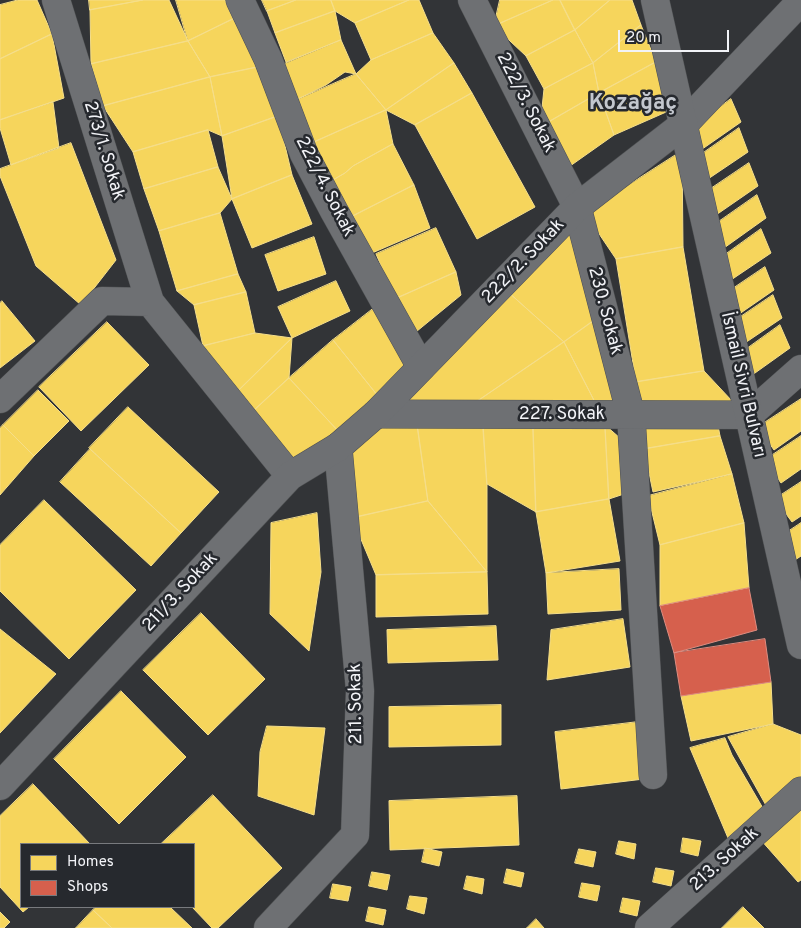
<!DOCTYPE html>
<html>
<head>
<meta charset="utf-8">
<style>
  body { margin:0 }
  #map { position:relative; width:801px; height:928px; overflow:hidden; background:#323437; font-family:Overpass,sans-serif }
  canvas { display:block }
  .legend { position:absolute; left:20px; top:843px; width:175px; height:65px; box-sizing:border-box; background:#26292e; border:1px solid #787a7e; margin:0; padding:6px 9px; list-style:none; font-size:15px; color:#f2f3f7 }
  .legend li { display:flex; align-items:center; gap:10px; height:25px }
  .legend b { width:25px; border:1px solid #787a7e }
  .scale { position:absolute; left:618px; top:30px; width:111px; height:22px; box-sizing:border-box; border:2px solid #f2f3f7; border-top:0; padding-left:6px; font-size:15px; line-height:18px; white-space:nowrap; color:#f2f3f7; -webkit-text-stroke:4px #26292e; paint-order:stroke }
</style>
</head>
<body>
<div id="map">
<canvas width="801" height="928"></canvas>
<ul class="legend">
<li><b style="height:14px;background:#f6d55c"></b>Homes</li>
<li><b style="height:14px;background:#d6604d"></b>Shops</li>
</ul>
<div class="scale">20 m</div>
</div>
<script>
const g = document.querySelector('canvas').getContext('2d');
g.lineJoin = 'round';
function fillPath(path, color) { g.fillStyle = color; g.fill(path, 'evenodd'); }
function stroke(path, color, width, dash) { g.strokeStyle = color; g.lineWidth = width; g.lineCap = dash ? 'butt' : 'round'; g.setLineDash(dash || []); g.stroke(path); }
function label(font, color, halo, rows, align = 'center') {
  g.font = font + ' Overpass,sans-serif'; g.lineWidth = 5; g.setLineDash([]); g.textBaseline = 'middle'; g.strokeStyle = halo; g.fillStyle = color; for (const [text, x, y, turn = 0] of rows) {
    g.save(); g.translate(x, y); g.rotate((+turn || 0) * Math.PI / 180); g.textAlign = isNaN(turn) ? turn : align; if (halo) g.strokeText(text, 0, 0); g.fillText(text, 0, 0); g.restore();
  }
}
const homes = new Path2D(`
  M18,0H37L52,34L0,59V5Z
  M89,0H143L90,10Z
  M143,0H169L188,41L91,64L90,10Z
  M176,0H225L233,19L188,41Z
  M262,0H296L267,11Z
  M296,0H331L335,11L275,33L267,11Z
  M331,0H409L355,23L335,11Z
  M409,0H419L433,33L371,60L355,23Z
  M500,0H553L494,26Z
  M553,0H560L575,30L526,56L494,26Z
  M560,0H610L575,30Z
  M610,0H632L641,25L593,63L575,30Z
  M335,11L341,40L286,62L275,33Z
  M233,19L263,66L210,77L188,41Z
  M641,25L656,62L599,93L593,63Z
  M575,30L593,63L544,89L526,56Z
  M433,33L454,63L386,110L356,74L371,60Z
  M52,34L64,98L0,120V59Z
  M341,40L356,74L345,72L326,85L294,101L277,67Z
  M188,41L210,77L103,106L91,64Z
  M656,62L673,109L614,135L599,93Z
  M454,63L472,93L415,125L386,110Z
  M593,63L599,93L540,127L544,89Z
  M263,66L278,116L222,136L210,77Z
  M356,74L386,110L312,143L294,101Z
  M210,77L222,136L208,130L133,152L103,106Z
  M472,93L535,207L477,239L415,125Z
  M599,93L614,135L563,171L540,127Z
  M731,99L741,122L698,152L692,127Z
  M53,102L59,148L11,165L0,128V120Z
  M386,110L393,144L353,166L345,173L331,181L312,143Z
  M278,116L292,175L232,199L222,136Z
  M739,128L748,152L705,181L699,156Z
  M208,130L218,167L144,189L133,152Z
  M71,143L116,260L81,305L36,266L0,176V169Z
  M393,144L414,185L353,216L331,181L345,173L353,166Z
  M682,151L683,247L616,259L585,213Z
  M749,163L758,186L716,215L709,190Z
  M218,167L232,199L220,213L159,231L144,189Z
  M292,175L312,224L252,248L232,199Z
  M414,185L430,228L372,253L353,216Z
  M757,195L766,218L724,248L717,223Z
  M220,213L238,274L177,291L159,231Z
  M436,228L456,272L395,299L376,254Z
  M761,229L771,253L728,282L722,257Z
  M573,231L596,319L564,342L507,291Z
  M314,237L326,274L278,291L265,255Z
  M683,247L704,371L636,382L616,259Z
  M765,267L774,290L732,319L725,294Z
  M456,272L461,295L411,336L395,299Z
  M238,274L246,292L194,305L177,291Z
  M336,281L350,311L292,338L278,307Z
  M507,291L564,342L463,411L404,404Z
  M246,292L255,333L203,346L194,305Z
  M773,295L782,318L739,347L733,322Z
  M2,301L35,341L0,368V303Z
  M378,305L412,367L378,396L333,340Z
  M596,319L620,395L599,410L564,342Z
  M107,322L149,365L81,431L39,387Z
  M780,325L790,348L748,378L741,353Z
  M255,333L292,338L234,395L203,346Z
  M292,338L289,378L248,416L234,395Z
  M333,340L378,396L339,432L289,378Z
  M564,342L599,410L463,411Z
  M704,371L733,402L638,411L636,382Z
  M289,378L339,432L290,469L248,416Z
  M38,390L69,421L34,456L3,425Z
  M801,399V431L774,450L758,427Z
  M128,407L219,492L181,533L89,448Z
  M377,419L417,423L428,501L352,518L348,450Z
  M717,420L720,436L644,449V423Z
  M417,423L483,424L487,484V572L428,501Z
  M483,424H533L536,512L487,484Z
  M533,424L605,425L609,499L536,512Z
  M3,425L34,456L0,495V428Z
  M605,425L628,445L630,492L609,499Z
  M720,436L732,474L653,492L644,449Z
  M801,436V469L781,483L765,460Z
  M90,449L181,533L151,566L60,482Z
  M732,474L744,523L660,545L648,496Z
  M801,482V516L792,522L775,499Z
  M609,499L620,561L546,573L536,512Z
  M44,500L136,590L69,659L0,591V545Z
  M428,501L487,572L376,575L352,518Z
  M317,513L321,572L309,651L270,614L271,523Z
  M744,523L749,588L660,606V545Z
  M801,523V556L795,560L780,537Z
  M619,569L621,610L548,614L546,573Z
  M487,572L488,614L376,617V575Z
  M201,613L265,679L208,735L143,670Z
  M623,619L630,667L547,680L551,630Z
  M496,626L498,660L388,663L387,630Z
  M0,629L56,674L0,733Z
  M771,682L773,724L691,741L681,696Z
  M121,691L186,757L119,824L54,759Z
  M501,705V745L389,747V707Z
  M638,722L644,779L561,789L555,732Z
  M773,724L801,735V780L768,809L728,737Z
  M267,726L325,728L314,815L258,796L260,752Z
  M725,738L732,755L764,810L728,838L690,748Z
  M33,784L90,844H21V907H29L23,912L0,887V816Z
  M213,795L282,868L218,928H212L192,907H194V844H161Z
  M517,796L519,845L390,850L389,801Z
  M801,802V880L798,882L760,839Z
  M683,838L701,841L698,856L681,852Z
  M619,841L636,844L634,859L616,854Z
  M425,848L442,852L439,866L422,862Z
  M579,849L596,852L593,867L575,863Z
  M656,868L674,871L671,886L653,882Z
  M507,869L524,873L521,887L504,883Z
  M372,872L390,875L387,890L369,886Z
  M467,876L484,879L482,894L464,889Z
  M582,883L600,886L597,901L579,897Z
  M333,884L351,887L348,901L330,898Z
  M410,896L427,898L424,914L407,909Z
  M623,898L640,901L637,916L620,912Z
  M96,907H170L192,928H112L93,910Z
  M369,907L386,910L383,925L366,921Z
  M743,907L764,928H722Z
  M93,910L112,928H76Z
  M0,912L10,922L4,928H0Z
  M536,919L544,928H527Z`);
fillPath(homes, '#f6d55c');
stroke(homes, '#f5de8a', 1);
const shops = new Path2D(`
  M749,588L757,630L674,653L660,606Z
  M765,639L771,682L681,696L674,653Z`);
fillPath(shops, '#d6604d');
stroke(shops, '#de8c80', 1);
const street = new Path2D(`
  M56,0L150,302
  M240,0L268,59L304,154L334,211L421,367
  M472,0L577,207L631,415L653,775
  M684,124L801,1
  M0,399L102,301L150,302L290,476
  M376,414L749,415L801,369
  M268,928L355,835L360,691L338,447
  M649,928L801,791`);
const secondary = new Path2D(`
  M655,0L801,645
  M0,786L290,476L338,447L376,414L577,207L684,124`);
stroke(street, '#4e5052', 29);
stroke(secondary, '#4e5052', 29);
stroke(street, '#6e7073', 28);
stroke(secondary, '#6e7073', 28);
label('18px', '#f2f3f7', '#26292e', [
  ["222/3. Sokak",525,103,63],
  ["273/1. Sokak",103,151,73],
  ["222/4. Sokak",324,187,63],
  ["222/2. Sokak",524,262,-46],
  ["230. Sokak",604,311,75],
  ["İsmail Sivri Bulvarı",742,385,77],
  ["227. Sokak",562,415],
  ["211/3. Sokak",181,593,-47],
  ["211. Sokak",357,704,-91],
  ["213. Sokak",725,860,-42]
]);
label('bold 22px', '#c3c7ce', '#26292e', [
  ["Kozağaç",633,105]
]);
</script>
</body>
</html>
